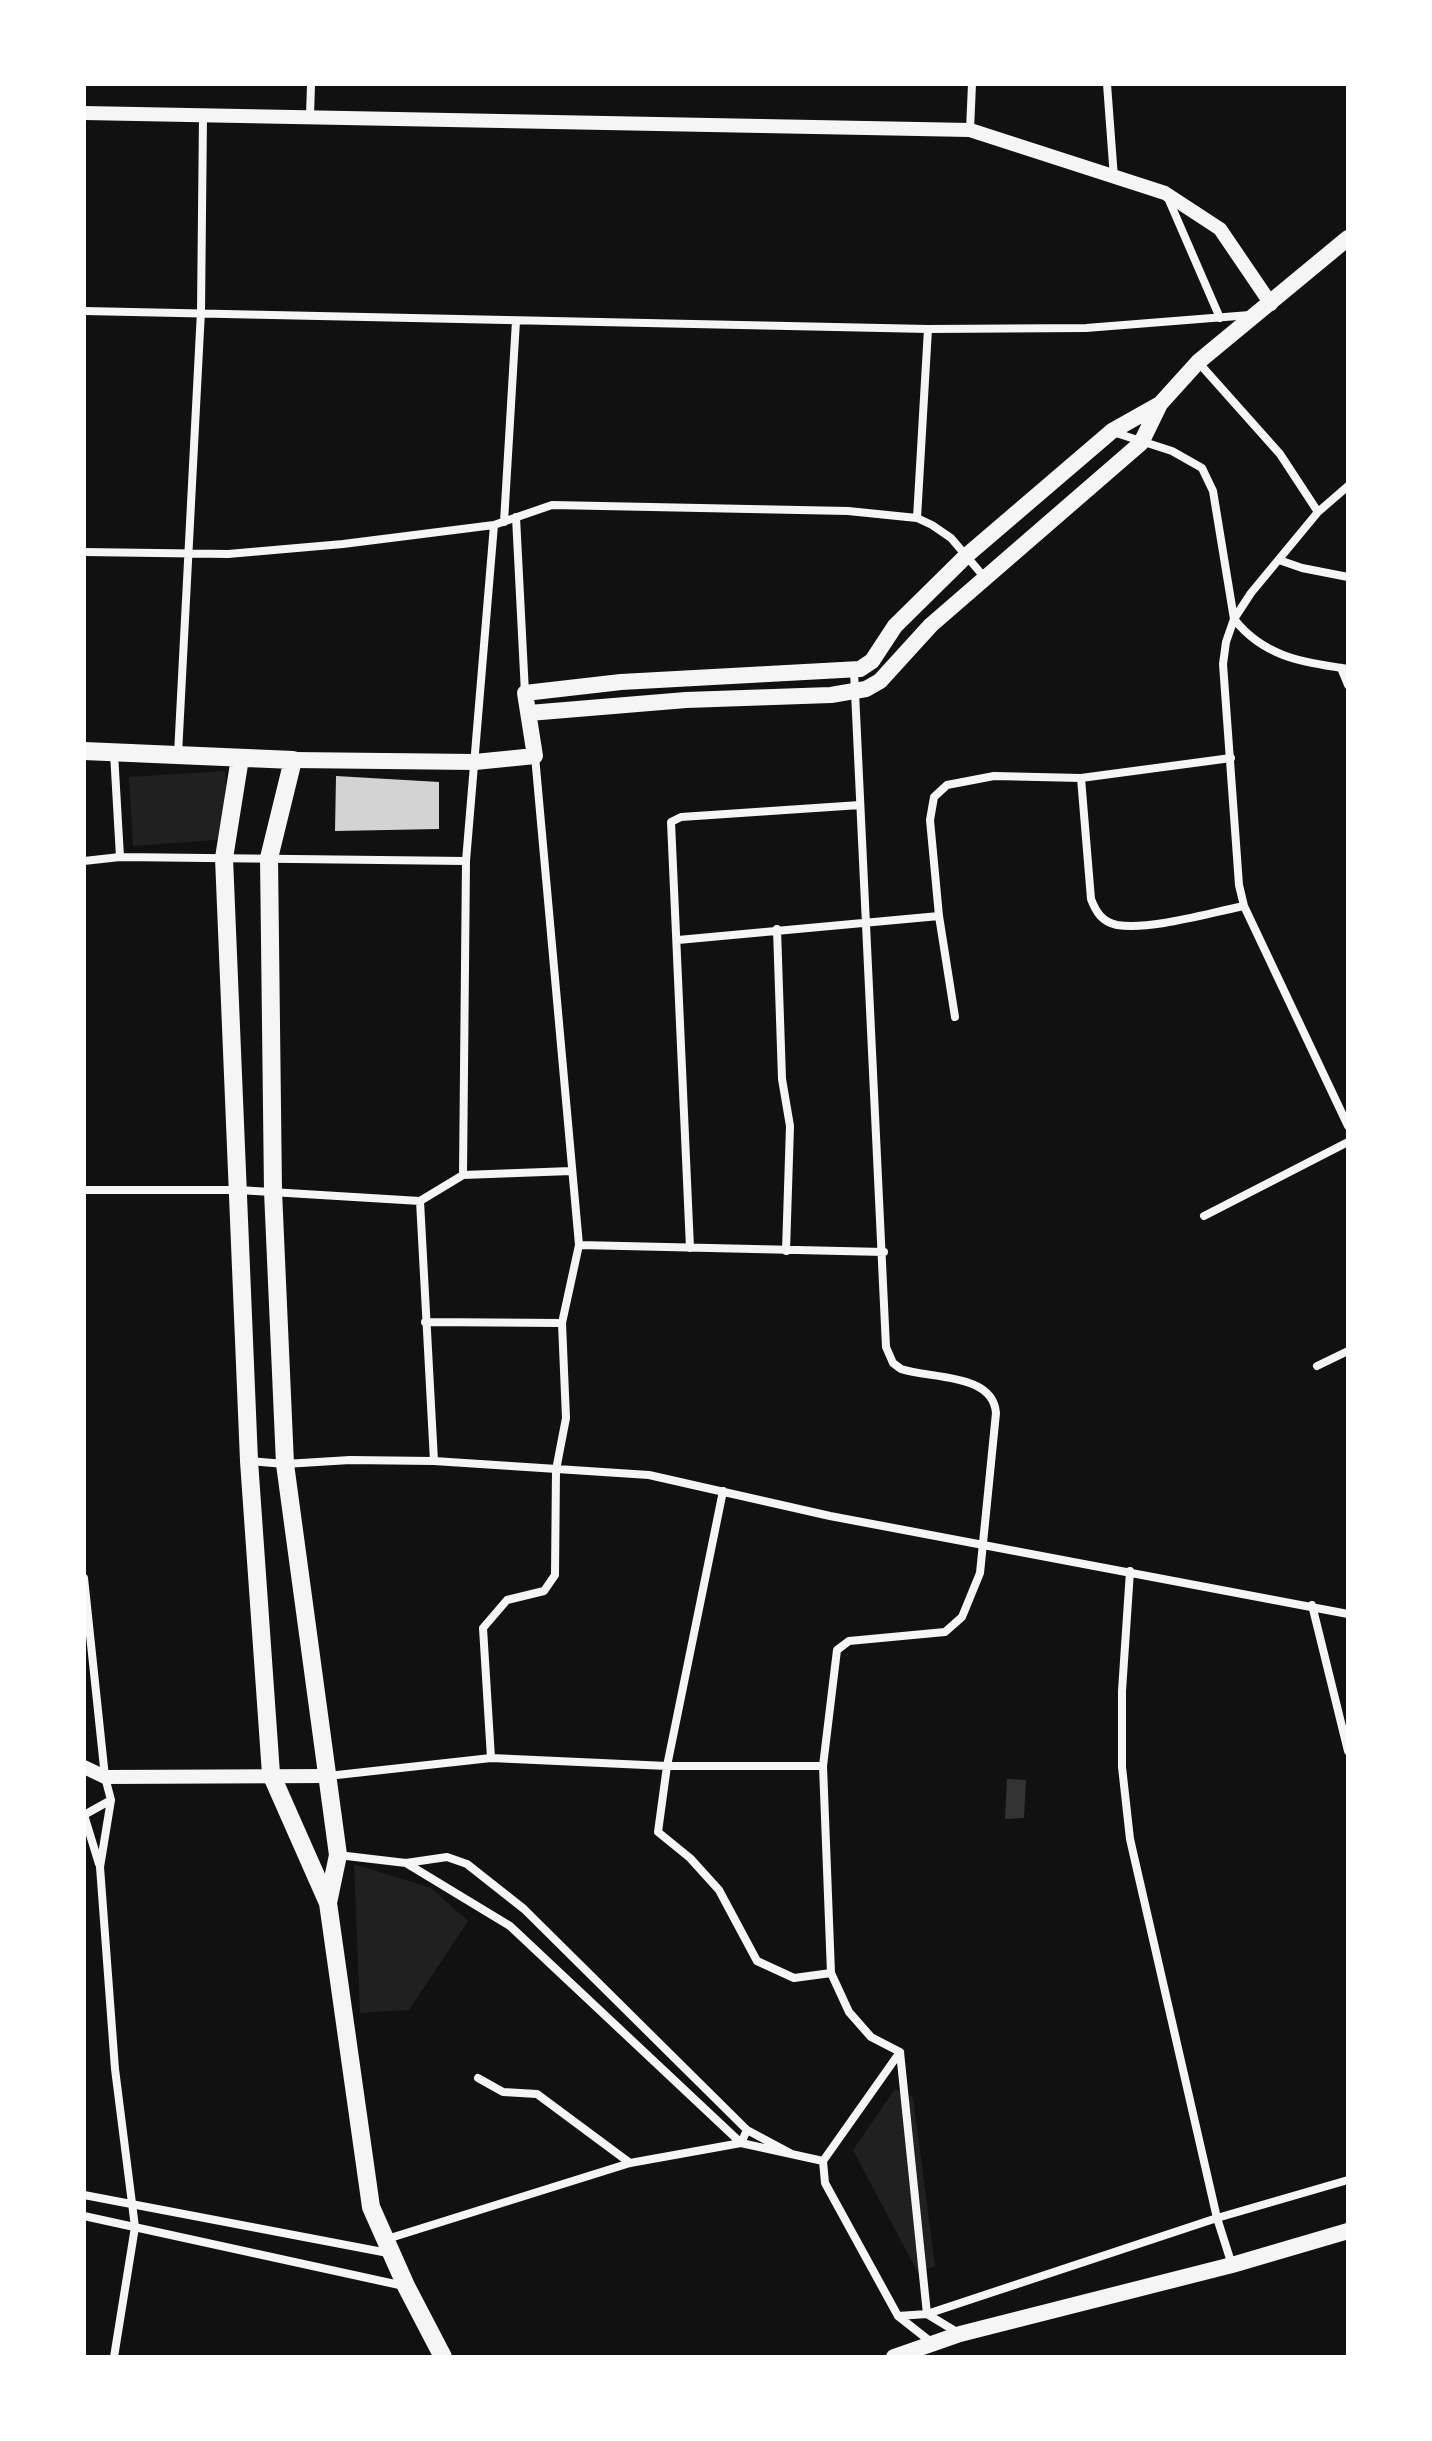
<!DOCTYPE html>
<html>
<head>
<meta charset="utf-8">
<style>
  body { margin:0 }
  #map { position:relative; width:1432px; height:2441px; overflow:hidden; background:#111; font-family:"Times New Roman",serif }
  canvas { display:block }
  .frame { position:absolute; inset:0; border:86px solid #fff; pointer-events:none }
</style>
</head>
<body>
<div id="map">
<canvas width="1432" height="2441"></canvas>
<div class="frame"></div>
</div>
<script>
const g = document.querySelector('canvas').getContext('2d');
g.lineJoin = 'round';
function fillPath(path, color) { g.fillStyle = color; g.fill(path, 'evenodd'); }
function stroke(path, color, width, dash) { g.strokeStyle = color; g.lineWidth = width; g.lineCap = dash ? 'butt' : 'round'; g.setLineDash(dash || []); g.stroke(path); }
fillPath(new Path2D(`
  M225,771L230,839L133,846L129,777Z
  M354,1864L431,1888L468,1921L409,2010L360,2013Z
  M895,2089L913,2097L935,2266L918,2273L853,2150Z`), '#202020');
fillPath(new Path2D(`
  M1007,1779L1026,1780L1024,1818L1005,1819Z`), '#333');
fillPath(new Path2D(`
  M336,776L439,782V829L335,831Z`), '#d3d3d3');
stroke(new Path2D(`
  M1107,84L1114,178
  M310,116L311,84
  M970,130L972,84
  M1168,198L1220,318
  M84,311L928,329L1086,328L1250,315
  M1198,362L1280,454L1318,512
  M1113,432L1172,451L1202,468L1213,491L1234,619C1264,657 1302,662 1348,669
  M1348,486L1318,512L1251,593L1234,619L1226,642L1223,664L1239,885L1244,906L1348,1126
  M516,517L525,693
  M917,518L928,329
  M504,522L516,321
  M84,552L228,554L343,544L494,525L552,505L848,511L917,518L932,525L951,538L985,578
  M1279,560L1302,568L1348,577
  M1341,668L1348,685
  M854,671L886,1347L893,1363L901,1369C931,1379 993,1373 996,1413L980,1573L962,1617L945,1632L849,1641L837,1650L823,1766L831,1973L849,2012L871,2037L900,2052L927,2314L960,2334
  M114,753L120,857
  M178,754L201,311L203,116
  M1081,778L1091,899C1096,912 1102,922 1117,925C1153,930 1208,913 1244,906
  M84,861L120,857L466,861
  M777,929L782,1079L790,1126L786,1251
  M678,940L939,916
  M955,1017L939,916L930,820L934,797L947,785L994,776L1081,778L1231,758
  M463,1175L466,861L494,525
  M84,1190H238L420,1201L463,1175L571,1171
  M420,1201L434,1461
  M1204,1216L1348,1142
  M579,1245L884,1252
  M690,1248L671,822L681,817L860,805
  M425,1322L562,1323
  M1317,1366L1348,1351
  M249,1461L285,1464L350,1460L434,1461L649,1475L830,1516L1348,1614
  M723,1491L667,1766L658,1832L690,1858L719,1890L757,1961L794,1978L831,1973
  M1130,1571L1122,1691V1767L1130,1839L1217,2218L1232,2265
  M84,1578L105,1777L111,1800L100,1867L115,2069L135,2227L114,2357
  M1312,1605L1348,1751
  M491,1758L483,1628L507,1600L544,1591L555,1575L556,1470L566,1418L562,1323L579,1245L535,756
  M328,1776L491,1758L667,1766H823
  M84,1815L99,1864
  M84,1815L111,1800
  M338,1855L406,1863L447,1857L467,1864L524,1909L747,2130L790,2153
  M406,1863L510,1926L741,2143L823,2161L825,2183L898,2316L931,2342
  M478,2078L503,2092L537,2094L630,2163
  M823,2161L900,2052
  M84,2195L388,2253
  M84,2216L404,2286
  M387,2239L630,2163L741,2143L747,2130
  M898,2316L927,2314L1217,2218L1348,2180`), '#f5f5f5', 8);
stroke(new Path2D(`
  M84,113L970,130L1165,193L1220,229L1271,304
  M84,1767L105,1777L328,1776`), '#f5f5f5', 14);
stroke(new Path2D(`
  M529,713L686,700L831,695L866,689L880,681L931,625L1141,443L1160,404L1198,362L1348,238
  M293,760L475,762L535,756L525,693L621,682L860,669L872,661L895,626L966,556L1112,431L1160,404
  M894,2357L960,2334L1232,2265L1348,2231`), '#f5f5f5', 16);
stroke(new Path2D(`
  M84,751L293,760L269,858L273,1191L285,1464L338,1855L328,1903
  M240,758L224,858L249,1461L271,1774L328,1903L371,2207L406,2286L443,2357`), '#f5f5f5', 18);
</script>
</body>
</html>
